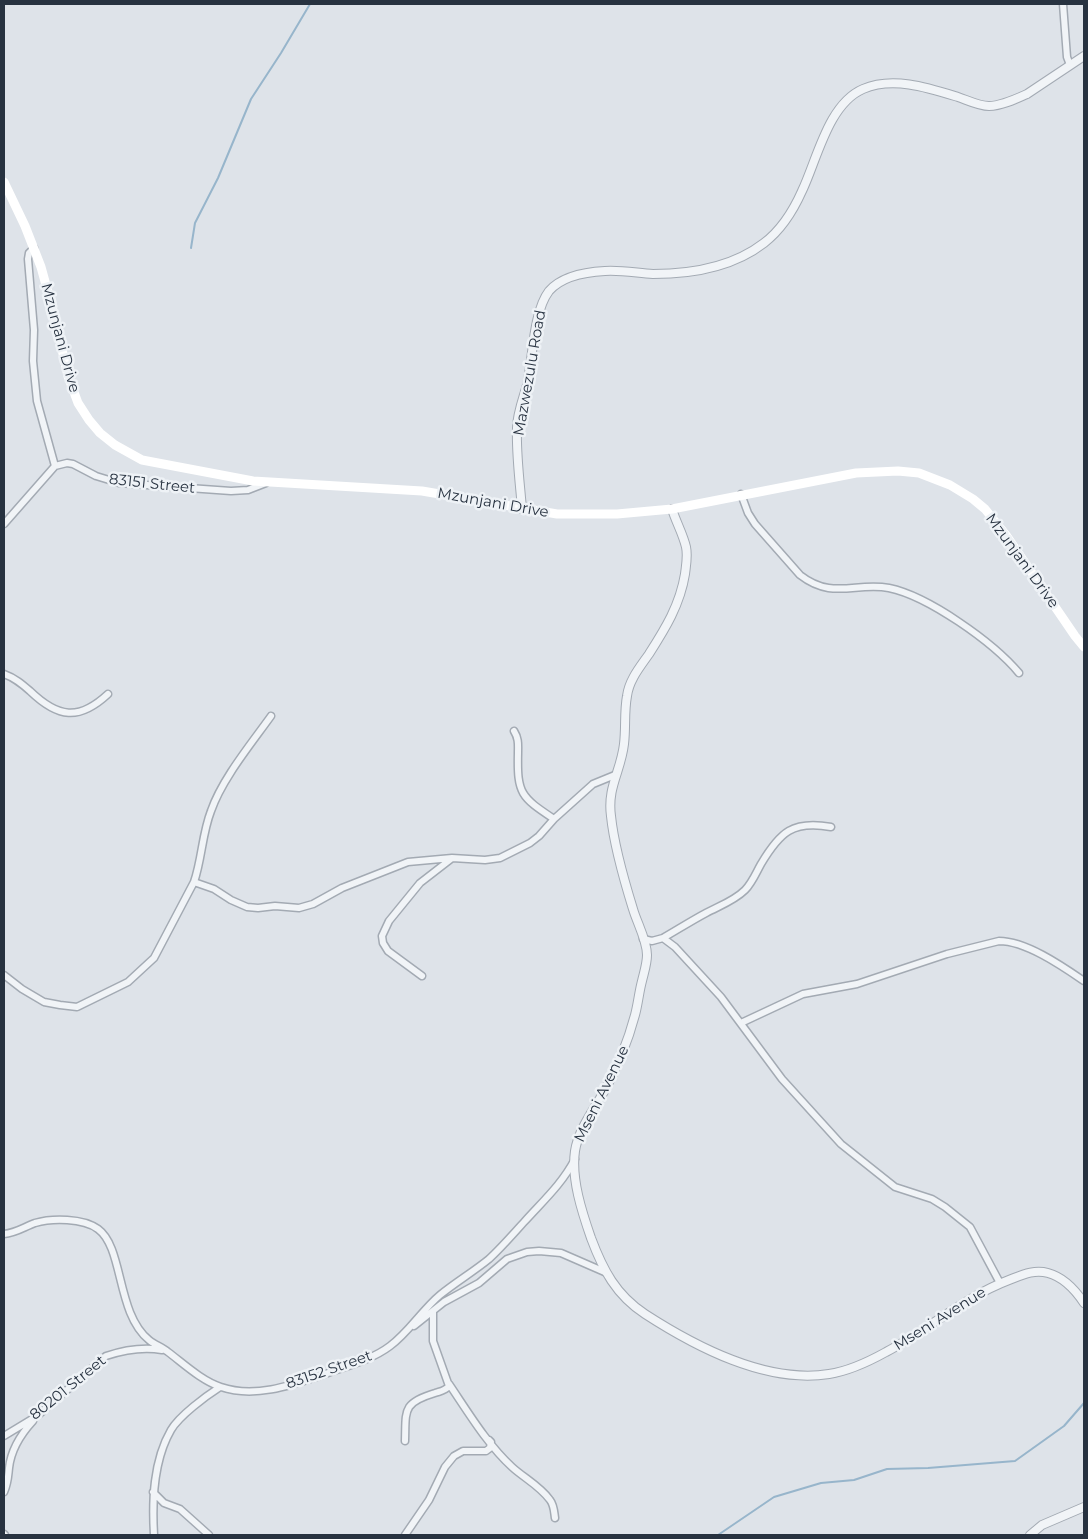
<!DOCTYPE html>
<html>
<head>
<meta charset="utf-8">
<style>
  body { margin:0 }
  #map { position:relative; width:1088px; height:1539px; overflow:hidden; background:#dee3e9; font-family:Montserrat,sans-serif }
  canvas { display:block }
  .frame { position:absolute; inset:0; border:5px solid #273240; pointer-events:none }
</style>
</head>
<body>
<div id="map">
<canvas width="1088" height="1539"></canvas>
<div class="frame"></div>
</div>
<script>
const g = document.querySelector('canvas').getContext('2d');
g.lineJoin = 'round';
function stroke(path, color, width, dash) { g.strokeStyle = color; g.lineWidth = width; g.lineCap = dash ? 'butt' : 'round'; g.setLineDash(dash || []); g.stroke(path); }
function label(font, color, halo, rows, align = 'center') {
  g.font = font + ' Montserrat,sans-serif'; g.lineWidth = 5; g.setLineDash([]); g.textBaseline = 'middle'; g.strokeStyle = halo; g.fillStyle = color; for (const [text, x, y, turn = 0] of rows) {
    g.save(); g.translate(x, y); g.rotate((+turn || 0) * Math.PI / 180); g.textAlign = isNaN(turn) ? turn : align; if (halo) g.strokeText(text, 0, 0); g.fillText(text, 0, 0); g.restore();
  }
}
stroke(new Path2D(`
  M191,248L195,223L218,178L251,99L281,53L310,4
  M718,1535L774,1497L821,1483L854,1480L887,1469L928,1468L1015,1461L1064,1426L1084,1403`), '#97b5cb', 2);
const minor = new Path2D(`
  M1063,4L1067,57L1070,65
  M34,248L29,253L28,259L34,330L33,361L37,401L55,466
  M741,494L748,513L755,524L800,575C832,600 855,582 889,588C928,596 993,642 1019,673
  M4,524L55,466L67,463L73,464L96,476L119,483L231,491L248,490L266,483
  M4,674C15,678 22,684 30,691C58,718 79,721 108,694
  M514,731C519,739 518,745 518,753C517,794 521,797 554,819
  M194,882C202,859 202,834 211,811C222,779 251,744 271,716
  M663,938C677,930 691,921 706,913C719,906 734,901 745,890C752,883 756,873 761,864C780,832 793,820 831,827
  M643,939L652,941L663,938L675,947L721,997L782,1079L841,1144L895,1187L932,1199L945,1207L970,1227L1000,1283
  M4,975L22,989L44,1002L60,1005L77,1007L128,982L154,958L194,882L214,889L231,900L247,907L258,908L275,906L299,908L313,904L342,888L408,862L452,858L485,860L500,858L530,843L539,836L554,819L593,784L615,775
  M422,976L388,951L383,943L382,936L389,921L420,883L451,859
  M741,1023L803,994L857,984L947,954L999,941C1026,941 1062,966 1084,981
  M4,1234C16,1233 24,1227 35,1223C52,1218 83,1218 98,1229C124,1248 116,1313 149,1340C155,1345 162,1347 168,1352C184,1364 202,1381 221,1387C256,1399 295,1384 328,1373C348,1366 373,1359 390,1346C409,1332 422,1310 440,1295C456,1282 473,1272 489,1259C502,1247 513,1234 525,1221C543,1201 562,1184 575,1159
  M414,1326L444,1302L479,1283L507,1259L527,1252L539,1251L561,1253L607,1273
  M449,1384C468,1412 487,1444 512,1467C524,1478 540,1486 550,1500C554,1505 554,1511 555,1518
  M4,1436L37,1416L106,1356C124,1350 144,1347 162,1350
  M405,1441C406,1410 402,1403 435,1393C441,1391 445,1391 449,1386L433,1341V1312
  M4,1492C8,1483 8,1477 9,1468C11,1450 21,1434 33,1421
  M153,1492L164,1503L180,1509L209,1535
  M4,1534L5,1535
  M154,1535C152,1501 153,1461 171,1430C179,1416 206,1396 220,1387
  M405,1535L429,1500L445,1467L454,1456L463,1451H486L490,1448L491,1442L489,1440`);
const tertiary = new Path2D(`
  M522,509C520,483 516,455 517,428C517,414 523,399 527,385C533,358 533,312 549,291C562,276 586,272 605,271C621,270 637,273 653,274C692,274 733,267 764,243C781,230 794,209 802,191C817,160 828,104 863,89C893,76 929,88 958,97C967,100 979,106 989,106C1001,106 1016,99 1027,94L1084,56
  M672,509C676,522 683,534 686,547C688,556 686,565 685,574C680,605 665,629 649,654C640,667 629,680 627,696C624,712 626,728 624,744C621,771 607,787 611,816C614,846 624,880 633,909C637,923 647,940 647,955C647,964 644,972 642,981C639,992 638,1004 635,1015C628,1041 618,1066 605,1090C594,1109 578,1130 575,1151C571,1179 582,1212 591,1238C603,1270 616,1295 645,1314C696,1347 766,1384 829,1374C849,1371 868,1362 886,1352C928,1330 964,1297 1009,1280C1022,1275 1034,1269 1048,1273C1063,1277 1076,1291 1084,1303
  M1030,1535L1042,1525L1084,1507`);
stroke(minor, '#a3aab3', 9);
stroke(tertiary, '#a3aab3', 10);
stroke(minor, '#f1f4f7', 6);
stroke(tertiary, '#f1f4f7', 8);
stroke(new Path2D(`
  M4,182L25,226L41,267L54,314L68,376L78,403L89,420L100,433L115,445L142,460L253,481L422,491L557,514H617L672,509L856,473L898,471L919,473L950,485L973,499L985,509L1006,535L1075,636L1084,647`), '#fff', 9);
label('15px', '#273240', '#eef2f6', [
  ["Mzunjani Drive",60,338,75],
  ["Mazwezulu Road",530,373,-80],
  ["83151 Street",152,484,6],
  ["Mzunjani Drive",493,503,10],
  ["Mzunjani Drive",1022,561,54],
  ["Mseni Avenue",602,1094,-64],
  ["Mseni Avenue",940,1319,-32],
  ["83152 Street",329,1370,-19],
  ["80201 Street",68,1388,-39]
]);
</script>
</body>
</html>
